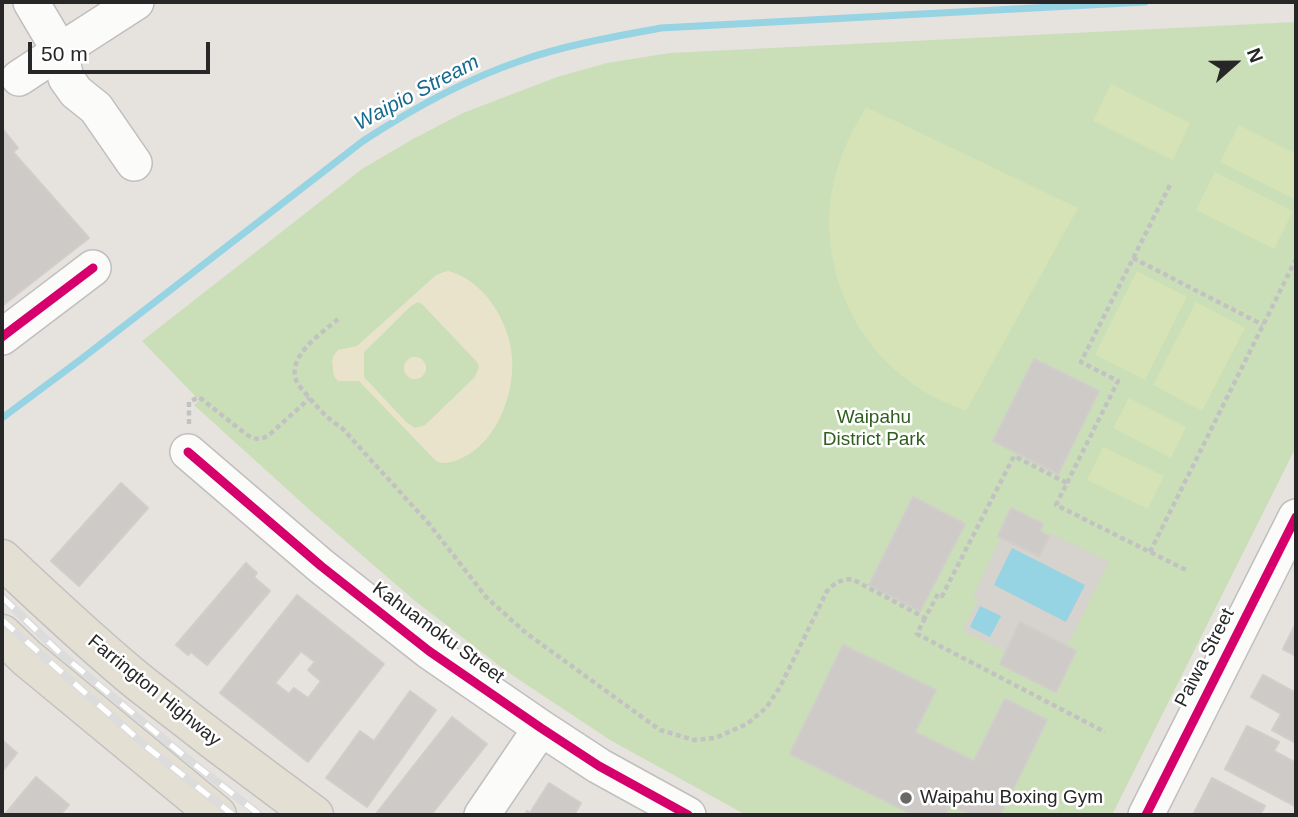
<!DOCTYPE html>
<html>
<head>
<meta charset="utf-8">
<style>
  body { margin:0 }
  #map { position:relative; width:1298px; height:817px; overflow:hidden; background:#e6e2de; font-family:Helvetica,sans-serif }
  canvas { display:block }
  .frame { position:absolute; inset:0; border:4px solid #272727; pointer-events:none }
  .north { position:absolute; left:1200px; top:28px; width:70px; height:70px; -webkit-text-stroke:5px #fff; paint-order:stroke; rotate:69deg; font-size:19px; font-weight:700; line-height:28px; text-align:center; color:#272727 }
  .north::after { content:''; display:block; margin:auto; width:24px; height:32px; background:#272727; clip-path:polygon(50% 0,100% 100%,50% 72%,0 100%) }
  .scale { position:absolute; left:28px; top:42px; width:182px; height:32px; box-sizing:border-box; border:4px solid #272727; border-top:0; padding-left:9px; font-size:21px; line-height:24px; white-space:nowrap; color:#272727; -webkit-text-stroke:5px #fff; paint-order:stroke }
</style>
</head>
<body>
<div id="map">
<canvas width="1298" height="817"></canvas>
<div class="frame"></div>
<div class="north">N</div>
<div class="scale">50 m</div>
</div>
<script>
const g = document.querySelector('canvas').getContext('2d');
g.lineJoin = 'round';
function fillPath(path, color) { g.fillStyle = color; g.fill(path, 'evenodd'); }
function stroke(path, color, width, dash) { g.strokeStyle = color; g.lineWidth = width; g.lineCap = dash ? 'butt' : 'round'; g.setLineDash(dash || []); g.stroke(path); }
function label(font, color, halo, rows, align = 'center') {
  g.font = font + ' Helvetica,sans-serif'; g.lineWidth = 5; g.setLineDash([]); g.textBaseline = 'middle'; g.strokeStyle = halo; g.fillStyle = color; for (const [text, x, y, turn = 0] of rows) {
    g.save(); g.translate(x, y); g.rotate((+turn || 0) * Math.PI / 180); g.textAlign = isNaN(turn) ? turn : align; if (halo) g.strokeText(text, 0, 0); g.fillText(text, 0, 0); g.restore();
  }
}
fillPath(new Path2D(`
  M1296,22V447L1112,815H746L610,740L509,673L415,601L312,512L194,405L199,400L142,341L362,169L413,139L463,113L557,77L607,63L670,53Z`), '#cadfb8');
fillPath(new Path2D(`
  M448,271C484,280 509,321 512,357C515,394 496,443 462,458C452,462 446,465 436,461L359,381H338L334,376L332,362L334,355L338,350L357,346L435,276L441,273ZM418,302L422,304L477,362L479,367L475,377L425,425L415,428L406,422L364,377V352L411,306Z
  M404 368a11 11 0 1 1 22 0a11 11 0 1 1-22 0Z`), '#eae3cc');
fillPath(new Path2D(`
  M1111,84L1190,123L1173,160L1093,121Z
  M866,107L1078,208L966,411C953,405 938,400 926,393C904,379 882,361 867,339C835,295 821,234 834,181C840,154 852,131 866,107Z
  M1239,125L1296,154V200L1220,162Z
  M1215,172L1293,211L1274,249L1196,210Z
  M1137,271L1187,297L1145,380L1095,355Z
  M1196,302L1245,328L1202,411L1153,385Z
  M1129,398L1186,427L1171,458L1113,428Z
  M1103,447L1164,476L1148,509L1087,480Z`), '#d5e3b6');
fillPath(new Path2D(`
  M1050,533L1109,562L1068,645L1020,622L1005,651L963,631L978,600L973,596L1001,537L1039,556Z`), '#d6d2cd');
fillPath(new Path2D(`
  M1012,548L1085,585L1066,622L994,585Z
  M980,606L1001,616L990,637L970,627Z`), '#96d3e3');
stroke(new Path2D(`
  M2,418L80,360L363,141C412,109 464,80 520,61C565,45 613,37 661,28L1145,2`), '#96d3e3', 7);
const building = new Path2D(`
  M2,128L18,148L13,152L89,238L2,306Z
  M1034,359L1099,391L1058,474L993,441Z
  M121,483L148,508L79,586L51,561Z
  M913,497L965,524L920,611L869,585Z
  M1011,508L1043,524L1040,531L1049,536L1039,556L998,536Z
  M246,563L257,573L254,577L270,591L207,665L191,652L188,655L176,645Z
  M297,595L384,664L308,762L220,693ZM301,651L315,662L308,670L321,681L308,698L294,688L289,694L275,683Z
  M1020,622L1076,651L1056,692L1000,664Z
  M1294,627L1296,629V656L1283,649Z
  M843,645L936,690L915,732L974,761L1005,699L1047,720L1000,815H971L950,805L945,815H914L790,754Z
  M1263,675L1296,693V743L1272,730L1281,714L1251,697Z
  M410,691L436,710L367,807L326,778L360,731L374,741Z
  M452,717L487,744L431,815H375Z
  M1247,726L1279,742L1274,751L1296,763L1295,806L1225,769Z
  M2,740L17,753L2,772Z
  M36,777L69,805L60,815H8L6,813Z
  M1212,778L1265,806L1260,815H1193Z
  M549,783L581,803L574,815H525L527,811L530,813Z`);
fillPath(building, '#cdcac7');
stroke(building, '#d1cdca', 2);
const minor = new Path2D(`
  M31,2L60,51L136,2
  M60,51L66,78L76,92L96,108L134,163
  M19,78L60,51
  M2,337L93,268
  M188,452L321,566L429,651L541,728L599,766L688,815
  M482,815L541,728
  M1146,815L1296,517`);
const major = new Path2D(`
  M2,559C47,601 92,644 140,683C197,728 255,772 314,815
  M2,634L27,658L217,815`);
stroke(minor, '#c0bebf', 38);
stroke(major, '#c3c1c0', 41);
stroke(new Path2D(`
  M1133,258L1263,325
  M338,319C322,333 283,358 298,384C302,390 308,396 312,401C321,411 329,420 341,427L430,525L486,597L526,633L660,730L694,740L715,738L747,724L766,708L780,687L827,591C835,582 841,580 852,579L925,618L938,594L942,596L1014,456L1067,483L1056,505L1186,570
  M189,424V402L199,397L247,435C256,440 261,440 269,435L310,398
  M1067,483L1118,381L1081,362L1170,185
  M1150,552L1296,259
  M925,618L917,634L1105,732`), '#c2c2c2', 4.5, [5, 3.5]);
stroke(minor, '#fbfbfa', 35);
stroke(major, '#e4dfd3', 38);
const rail = new Path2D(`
  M2,597L60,653L189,760L260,815
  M2,620L147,747L233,815`);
stroke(rail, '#dddcdd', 8);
stroke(rail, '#fff', 5, [16]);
stroke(new Path2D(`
  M2,337L93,268
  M188,452L321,566L429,651L541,728L599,766L688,815
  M1146,815L1296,517`), '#d6006c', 9);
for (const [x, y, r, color] of [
  [906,798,7,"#6a6867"]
]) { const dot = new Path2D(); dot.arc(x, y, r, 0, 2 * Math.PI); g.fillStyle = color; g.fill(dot); stroke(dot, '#fff', 2.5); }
label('19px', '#2f5e1e', '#fff', [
  ["Waipahu",874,418],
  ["District Park",874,440]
]);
label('19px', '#272727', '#fff', [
  ["Kahuamoku Street",438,633,36],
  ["Paiwa Street",1205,658,-63],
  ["Farrington Highway",154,691,39]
]);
label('19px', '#272727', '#fff', [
  ["Waipahu Boxing Gym",920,798]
], 'left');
label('italic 21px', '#166b8d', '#fff', [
  ["Waipio Stream",417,93,-28]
]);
</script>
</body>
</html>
